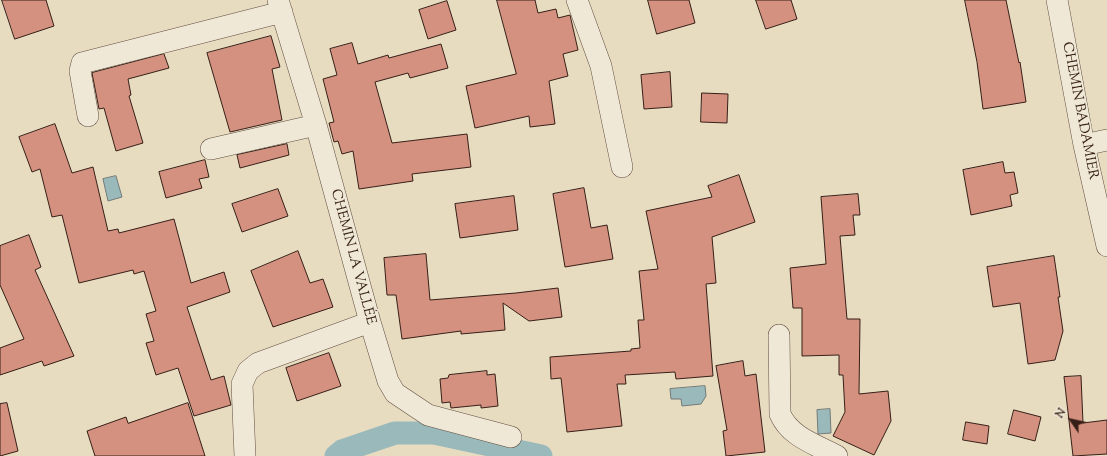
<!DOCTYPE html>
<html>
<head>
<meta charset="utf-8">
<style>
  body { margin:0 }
  #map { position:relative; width:1107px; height:456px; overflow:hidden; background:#e7dbc0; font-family:"Sorts Mill Goudy",serif }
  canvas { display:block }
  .north { position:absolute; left:1051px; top:400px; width:40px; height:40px; -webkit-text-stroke:3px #efe8d6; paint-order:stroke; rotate:304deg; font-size:11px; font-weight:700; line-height:16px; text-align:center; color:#361f17 }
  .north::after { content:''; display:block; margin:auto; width:14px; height:18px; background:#361f17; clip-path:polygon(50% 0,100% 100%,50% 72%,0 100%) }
</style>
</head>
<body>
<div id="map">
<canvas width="1107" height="456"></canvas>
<div class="north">N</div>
</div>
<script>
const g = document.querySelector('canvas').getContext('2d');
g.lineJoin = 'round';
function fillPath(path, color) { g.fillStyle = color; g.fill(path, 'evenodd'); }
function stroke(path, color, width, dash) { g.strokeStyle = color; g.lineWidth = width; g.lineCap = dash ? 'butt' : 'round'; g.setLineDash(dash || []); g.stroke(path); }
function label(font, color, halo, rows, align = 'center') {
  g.font = font + ' "Sorts Mill Goudy",serif'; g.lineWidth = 3; g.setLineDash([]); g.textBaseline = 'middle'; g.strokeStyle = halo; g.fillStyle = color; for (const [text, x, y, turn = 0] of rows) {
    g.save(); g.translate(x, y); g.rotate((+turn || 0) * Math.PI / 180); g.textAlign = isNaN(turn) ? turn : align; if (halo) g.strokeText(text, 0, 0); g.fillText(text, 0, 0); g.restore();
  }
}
const water = new Path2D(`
  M116,176L122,197L108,201L103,179Z
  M705,386L706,396L701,404L682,406L681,399H671L670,389Z
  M830,409L831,433L818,434L817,410Z`);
fillPath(water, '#9ab9bb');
stroke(water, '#727b79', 1);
stroke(new Path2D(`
  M336,456L342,451L395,433H434L541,456`), '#9ab9bb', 23);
const building = new Path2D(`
  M2,0H46L54,26L15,39Z
  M497,0H535L538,13L556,9L558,18L570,15L578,50L563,54L568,76L549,81L555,124L530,127L529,116L475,128L466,86L516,74Z
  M648,0H689L695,23L657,34Z
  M756,0H791L797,19L766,29Z
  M965,0H1006L1019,63L1020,62L1026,102L983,109L977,62Z
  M447,1L456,30L428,39L419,10Z
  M271,36L280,67L272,69L282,120L230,132L207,53Z
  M352,43L358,64L388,55L389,58L441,44L448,68L410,78L408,73L375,82L392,143L467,134L471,167L412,174L413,181L359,189L353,151L342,154L338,141L334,142L329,123L334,122L323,79L337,75L330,49Z
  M164,54L169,68L128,79L131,95L129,96L143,143L116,151L104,108L99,109L92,73Z
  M670,72L672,107L644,109L641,75Z
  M702,93L728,94L727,123L701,122Z
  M55,124L72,173L93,167L108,231L118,229L119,233L174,219L191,283L224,272L230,292L187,307L211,380L224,376L231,405L194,416L178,368L156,375L146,343L154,341L146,314L156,311L144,271L134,274L133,270L79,283L62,215L52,217L40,169L32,172L19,137Z
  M287,144L289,155L240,168L237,155Z
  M205,160L209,177L199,179L202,188L166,198L159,172Z
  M1003,162L1005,173L1014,172L1018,193L1010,195L1012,206L971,215L963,170Z
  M739,175L755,222L712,237L716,283L706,284L713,376L676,379L675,372L625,375L626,384H617L622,426L567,432L561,378L551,379L550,357L631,351V349L640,348L638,320H644L639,271L658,269L646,211L712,197L708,186Z
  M584,188L591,228L607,225L613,259L565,267L553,194Z
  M278,189L288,216L242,232L232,204Z
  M858,194L860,215H853L855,235L840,236L847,319H860L859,394L888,391L891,421L874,455L833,436L845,412L843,375H839V355L802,356V308H793L790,268L826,264L821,197Z
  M514,196L518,230L460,238L455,204Z
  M29,235L41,267L35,270L74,356L44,366L42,361L0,375V348L24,339L0,285V246Z
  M298,251L310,283L323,279L333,307L273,327L251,271Z
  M426,254L430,300L516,293L558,288L562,317L529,321L503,303L505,330L461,334V331L402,339L396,295H387L384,258Z
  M1054,256L1060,297H1058L1063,331L1055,360L1028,364L1020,303L993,307L987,267Z
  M329,353L341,386L297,401L286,368Z
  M743,361L745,376L756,374L765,452L726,456L723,431L727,430L716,366Z
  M487,371V375L495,374L498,406L481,408V405L451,408L450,402L442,403L440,379L448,378L449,375Z
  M1081,376L1083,423L1107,420V454L1073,456L1064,377Z
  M7,403L18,451L0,456V404Z
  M188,403L205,456H95L87,431L126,417L128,423Z
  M1014,410L1041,417L1035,441L1008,434Z
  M966,422L989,426L987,444L963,440Z`);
fillPath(building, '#d4917f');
stroke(building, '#361f17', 1);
const minor = new Path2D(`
  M278,0L316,125L370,322L388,381L395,393L428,415L511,437
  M577,0L601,66L622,167
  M1057,0L1084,145L1107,246
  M88,116L80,71L82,63L282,12
  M1084,145L1107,140
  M211,149L316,125
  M779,335L780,414C790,437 815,444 837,456
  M245,456L242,384L248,371L258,363L370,322`);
stroke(minor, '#624e41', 22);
stroke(minor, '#efe8d6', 21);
label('14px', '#361f17', '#efe8d6', [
  ["CHEMIN BADAMIER",1079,111,79],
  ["CHEMIN LA VALLÉE",352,257,75]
]);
</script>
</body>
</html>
